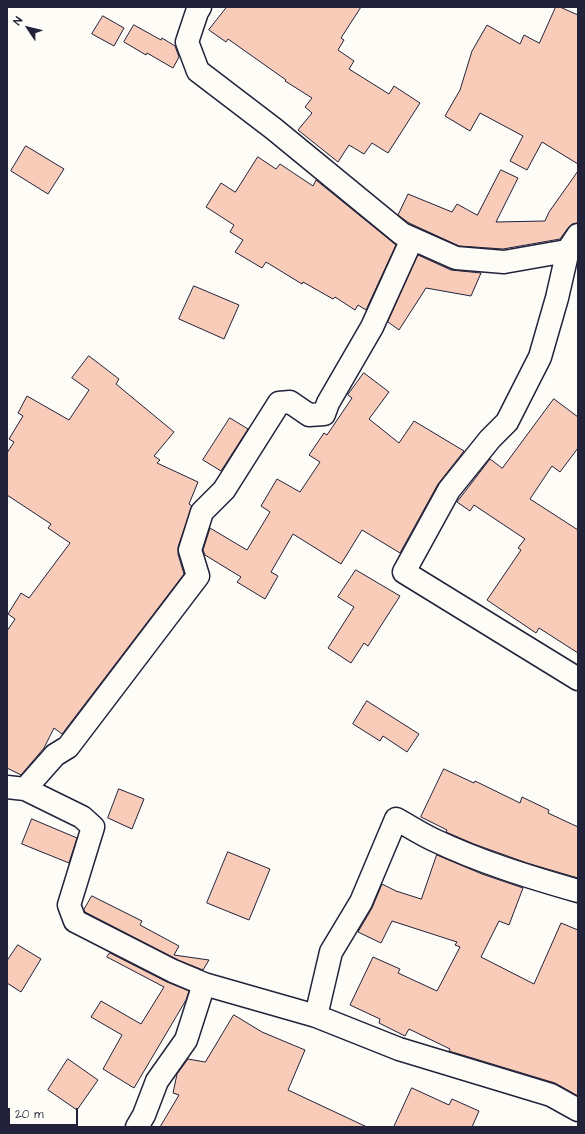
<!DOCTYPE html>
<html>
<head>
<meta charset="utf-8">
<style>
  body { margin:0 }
  #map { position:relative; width:585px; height:1134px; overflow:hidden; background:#fdfcf7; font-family:"Architects Daughter",sans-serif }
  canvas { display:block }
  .frame { position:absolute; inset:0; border:8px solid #22223b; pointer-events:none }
  .north { position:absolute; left:8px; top:8px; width:40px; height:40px; -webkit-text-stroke:3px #fdfcf7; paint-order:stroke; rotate:305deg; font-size:11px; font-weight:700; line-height:16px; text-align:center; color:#22223b }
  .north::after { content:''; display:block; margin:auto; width:14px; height:18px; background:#22223b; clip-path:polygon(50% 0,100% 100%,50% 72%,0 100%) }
  .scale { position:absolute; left:8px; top:1108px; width:70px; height:18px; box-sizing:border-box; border:2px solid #22223b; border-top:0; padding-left:5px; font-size:12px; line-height:14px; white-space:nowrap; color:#22223b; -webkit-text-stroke:3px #fdfcf7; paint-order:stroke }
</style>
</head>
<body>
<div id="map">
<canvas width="585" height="1134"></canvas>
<div class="frame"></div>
<div class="north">N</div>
<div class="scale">20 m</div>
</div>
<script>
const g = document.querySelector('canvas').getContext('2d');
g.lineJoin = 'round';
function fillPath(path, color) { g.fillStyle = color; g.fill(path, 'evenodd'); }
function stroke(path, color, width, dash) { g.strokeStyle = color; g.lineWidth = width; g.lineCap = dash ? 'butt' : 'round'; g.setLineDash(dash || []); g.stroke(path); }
const building = new Path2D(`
  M227,7H361L341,38L344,40L338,50L354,61L349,69L389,94L394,86L420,103L388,153L372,143L364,154L349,145L338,162L298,130L312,113L305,107L312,98L285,81L286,80L228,39L226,42L209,30Z
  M556,7H560L578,15V164L542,142L527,170L510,161L523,136L480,113L470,131L445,116L460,90L472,51L487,25L520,44L524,35L539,43Z
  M103,16L124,28L114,46L92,34Z
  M134,25L161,40L162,38L175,46L179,57L173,68L147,53L146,55L124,42Z
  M26,146L64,169L48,194L11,171Z
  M258,157L276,169L280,164L313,186L316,180L396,245L366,310L358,305L355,310L335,297L333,299L303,282L302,284L266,262L262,268L235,252L243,240L230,232L234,225L206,207L221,183L235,192Z
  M501,170L518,178L496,222L545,221L549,212L578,171V223L572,224L568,228L560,239L503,249L459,246L409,223L398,215L408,194L452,212L457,204L477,215Z
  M418,255L451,270L481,273L471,296L426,288L399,330L388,322Z
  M194,286L239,305L224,339L179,319Z
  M89,356L119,379L116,384L174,432L154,456L160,460L157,463L198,482L189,504L192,506L178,547V554L184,574L62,734L54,728L44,748L21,775L7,768V631L15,619L8,614L21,593L29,598L70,543L48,528L51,524L7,495V453L14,442L9,439L23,416L18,413L27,396L69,420L89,390L72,378Z
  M364,373L389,392L369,419L399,443L414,421L464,451L438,484L400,553L362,530L341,564L293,534L271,572L278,576L265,599L237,582L241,577L205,555L203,550L210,528L247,550L270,512L261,506L277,479L300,492L320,462L309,455L324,433L327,435L352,398L348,395Z
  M554,399L578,417V448L560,472L552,466L530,499L578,530V653L539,628L536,633L487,600L521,550L518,548L525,539L474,505L470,511L457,502L490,459L502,468Z
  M230,418L248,429L221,471L203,460Z
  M356,570L400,596L368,646L364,643L351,663L328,648L354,607L338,597Z
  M367,701L419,734L407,752L383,736L380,741L353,724Z
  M444,769L474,783L475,781L520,803L522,797L549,810L548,813L578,827V878L527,863L474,844L446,832L447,830L421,817Z
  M119,789L144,799L132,829L108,818Z
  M32,819L77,838L69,863L22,844Z
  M228,852L270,869L249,920L207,903Z
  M437,855L482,874L523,888L509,925L499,921L481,957L534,984L561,923L578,930V1096L555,1083L449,1051L450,1049L409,1029L405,1036L379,1023L380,1019L350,1005L373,957L400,969L398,973L437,991L460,947L455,945L457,942L392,921L381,943L358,932L372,908L382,884L396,891L421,899Z
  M92,896L142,921L140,925L179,946L174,955L209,960L203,970L178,960L85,912L84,910Z
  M18,945L41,959L21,992L7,983V961Z
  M110,953L167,982L189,991L186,1000L134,1088L103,1069L122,1035L91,1017L101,1001L141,1024L164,987L107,957Z
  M234,1015L262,1032L305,1050L288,1090L367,1127H160L179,1095L173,1093L177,1074L188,1059L205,1062Z
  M68,1059L98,1080L77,1110L48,1090Z
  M412,1088L449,1105L452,1099L479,1111L472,1127H394Z`);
fillPath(building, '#f8ccb9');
stroke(building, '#22223b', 1);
const street = new Path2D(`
  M200,7L197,12L187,42L198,71L274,129L402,234L456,258L504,262L578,249
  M578,235L568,250L557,298L540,357L507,422L490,439L449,490L404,572L578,679
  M7,787L25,789L82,817L93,827L69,905L75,921L173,971L204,984L316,1016L399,1049L551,1095L578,1110
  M25,789L55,755L68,747L198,576L190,550L202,512L224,490L279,403L290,402L309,415L324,414L328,403L372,327L412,239
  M316,1016L331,952L361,902L396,819C409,826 421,834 434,840C480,862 529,877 578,891
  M137,1127L144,1115L157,1081L186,1040L204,984`);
stroke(street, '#22223b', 25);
stroke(street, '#fdfcf7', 22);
</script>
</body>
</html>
